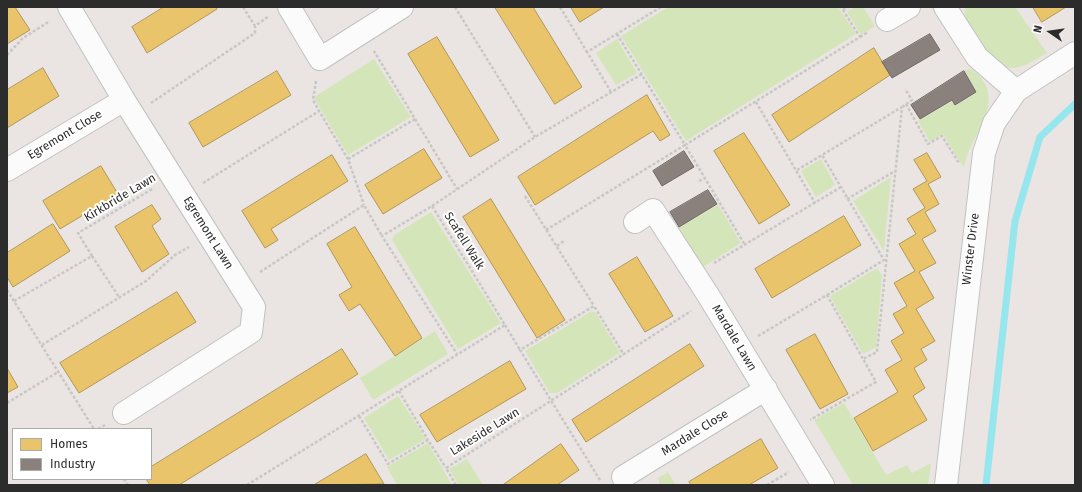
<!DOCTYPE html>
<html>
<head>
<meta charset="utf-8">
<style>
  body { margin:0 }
  #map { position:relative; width:1082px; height:492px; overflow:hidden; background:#eae5e2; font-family:"Fira Sans",sans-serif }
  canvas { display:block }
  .frame { position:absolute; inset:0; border:8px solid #2c2c2c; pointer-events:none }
  .legend { position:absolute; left:12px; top:428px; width:140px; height:52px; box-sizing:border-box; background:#fff; border:1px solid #ababab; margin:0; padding:5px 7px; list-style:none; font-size:12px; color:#2c2c2c }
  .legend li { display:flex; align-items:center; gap:8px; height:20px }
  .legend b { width:20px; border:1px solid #ababab }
  .north { position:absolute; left:1030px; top:12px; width:40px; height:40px; -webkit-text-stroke:3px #fff; paint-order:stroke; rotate:283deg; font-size:11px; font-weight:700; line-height:16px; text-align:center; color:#2c2c2c }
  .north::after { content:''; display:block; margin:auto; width:14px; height:18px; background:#2c2c2c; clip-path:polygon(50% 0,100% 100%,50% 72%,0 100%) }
</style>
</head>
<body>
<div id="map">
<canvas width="1082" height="492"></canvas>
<div class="frame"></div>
<ul class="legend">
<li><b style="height:11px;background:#e9c46a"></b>Homes</li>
<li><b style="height:11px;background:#8a817c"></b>Industry</li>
</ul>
<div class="north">N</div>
</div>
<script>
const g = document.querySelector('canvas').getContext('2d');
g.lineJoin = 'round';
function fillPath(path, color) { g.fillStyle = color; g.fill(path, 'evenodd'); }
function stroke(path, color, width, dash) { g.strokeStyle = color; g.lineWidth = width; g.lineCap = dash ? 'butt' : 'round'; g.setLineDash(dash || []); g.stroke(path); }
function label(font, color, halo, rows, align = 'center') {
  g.font = font + ' "Fira Sans",sans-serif'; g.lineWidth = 4; g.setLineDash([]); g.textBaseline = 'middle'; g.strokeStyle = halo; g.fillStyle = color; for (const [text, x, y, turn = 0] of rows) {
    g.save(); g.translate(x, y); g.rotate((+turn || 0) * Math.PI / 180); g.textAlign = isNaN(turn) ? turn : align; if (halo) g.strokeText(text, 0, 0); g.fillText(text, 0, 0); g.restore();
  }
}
fillPath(new Path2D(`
  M668,7H838L856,34L686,141L621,36Z
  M855,7H863L875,26L861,35L847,12Z
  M966,7H1015L1047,53L1026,65L1015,68L1004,67L988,58L964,20Z
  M617,39L637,73L616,85L596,53Z
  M374,59L411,117L348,155L315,100L316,96Z
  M969,69C973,70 978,74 981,78C1004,106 968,139 964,168L943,134L930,142L918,121L952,101L955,106L977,92L965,71Z
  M821,159L835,185L816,197L801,171Z
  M891,177L884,251L853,201Z
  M718,205L741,243L703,267L678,228Z
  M431,212L501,323L458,349L392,240L394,235Z
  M877,268L882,276L876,347L863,354L830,296Z
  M592,311L596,313L620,353L557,393H550L525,351Z
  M435,331L448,354L373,400L360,378Z
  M398,396L426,439L389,460L364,418Z
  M844,403L886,475L907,465L912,473L931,463L928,485H853L814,420Z
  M428,443L452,485H397L387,467Z
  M467,459L483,485H459L449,469Z
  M668,472L676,485H660L658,478Z`), '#d4e5ba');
const homes = new Path2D(`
  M7,7H15L30,30L7,44Z
  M164,7H216L217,9L147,53L132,27Z
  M495,7H533L582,87L555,104Z
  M571,7H604L580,22Z
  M1033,7H1066L1042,22Z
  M437,37L499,140L470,157L408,54Z
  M874,48L890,75L789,142L772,115Z
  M43,68L59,96L7,128V90Z
  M277,71L291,95L203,147L189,123Z
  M647,95L670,135L660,141L653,131L535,205L518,177Z
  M744,133L790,205L759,224L714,151Z
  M424,149L442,178L383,214L365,185Z
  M927,153L941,177L928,184L939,204L925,212L936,231L922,239L936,263L919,272L934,298L916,309L935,341L921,349L927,360L914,368L925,388L913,396L927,420L873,451L854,418L898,392L885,370L902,360L891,341L904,333L893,314L907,306L894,283L915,271L899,244L916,234L907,219L925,208L913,189L927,181L914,160Z
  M332,155L348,181L271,229L278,240L265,248L242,211Z
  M101,166L118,194L60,229L43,201Z
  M491,199L565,320L537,338L463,217Z
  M152,205L161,219L152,226L169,254L142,272L115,227Z
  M844,216L861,245L772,298L755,269Z
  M53,224L70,251L13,287L7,277V253Z
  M355,227L422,338L395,356L360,304L349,311L339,295L352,287L327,244Z
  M637,257L673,316L645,332L609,274Z
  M177,292L196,322L79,393L60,363Z
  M815,334L848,394L820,409L786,350Z
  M690,344L704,366L586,442L572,420Z
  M342,349L358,374L179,485H150L146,479H151V467Z
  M510,361L526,389L437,442L420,415Z
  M7,368L18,387L7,393Z
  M761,439L778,468L749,485H691L689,482Z
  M561,444L579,470L557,485H503Z
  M366,454L384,484L314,485Z`);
fillPath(homes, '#e9c46a');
stroke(homes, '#b09657', 1);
const industry = new Path2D(`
  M930,34L940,50L892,78L882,62Z
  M964,71L976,92L955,105L952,100L920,119L911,105Z
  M684,151L694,167L662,186L653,171Z
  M708,190L717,204L679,227L670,212Z`);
fillPath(industry, '#8a817c');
stroke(industry, '#6e6864', 1);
stroke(new Path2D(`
  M986,485L1015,221L1040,137L1075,104`), '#95e6ed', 7);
const minor = new Path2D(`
  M69,7L124,100L254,307L251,332L124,413
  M289,7L320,59L402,7
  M945,7L977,57L1016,91
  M887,20L909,7
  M7,170L124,100
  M635,222L653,210L710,298L823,485
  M623,477L766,389
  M946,485L984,153L994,123L1016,91L1075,53`);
stroke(minor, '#c2c1c1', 24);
stroke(new Path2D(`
  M243,7L255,26L269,16
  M455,7L535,137
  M560,7L587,52
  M843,10L848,7
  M617,34L685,145L860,37L841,7
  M860,37L868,32
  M7,55L23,38L50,21
  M316,81L313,100L319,111
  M611,92L587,52L661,7
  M756,102L815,203
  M151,103L255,33V26
  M906,104L928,144L942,136L959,163
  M902,107L912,100L905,89
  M415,119L457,189
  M348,159L415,119L374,51
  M797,170L822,155
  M699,181L705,178
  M203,183L319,111L348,159L364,205
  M525,196L594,306
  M847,199L895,171
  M432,206L535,137L642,74
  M546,230L685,145L745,245
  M557,246L564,241
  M92,256L119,297
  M714,263L841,187
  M260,272L364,205L382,236
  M7,290L94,429
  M827,295L884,260L822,155L902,107L877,352L863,359
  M14,301L92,256L78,233L154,188
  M505,325L520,350
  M758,336L827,295L876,382L810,420
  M42,345L146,281L175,255L189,247
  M399,391L428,440
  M7,403L58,372
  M359,416L388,464L428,440L446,468
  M98,429L105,425
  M124,479L128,485
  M600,480L520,350L594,306L624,355
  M247,485L505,325L432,206L382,236L457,354
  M456,485L446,468L691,311
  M767,485L789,472`), '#c7c7c6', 2.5, [3, 2]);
stroke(minor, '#fcfbfb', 22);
label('12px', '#2c2c2c', '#fff', [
  ["Egremont Close",65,135,-31],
  ["Kirkbride Lawn",120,198,-31],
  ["Egremont Lawn",208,233,58],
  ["Scafell Walk",464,241,58],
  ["Winster Drive",971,249,-83],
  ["Mardale Lawn",734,338,59],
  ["Lakeside Lawn",485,432,-32],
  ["Mardale Close",695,433,-32]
]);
</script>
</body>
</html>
